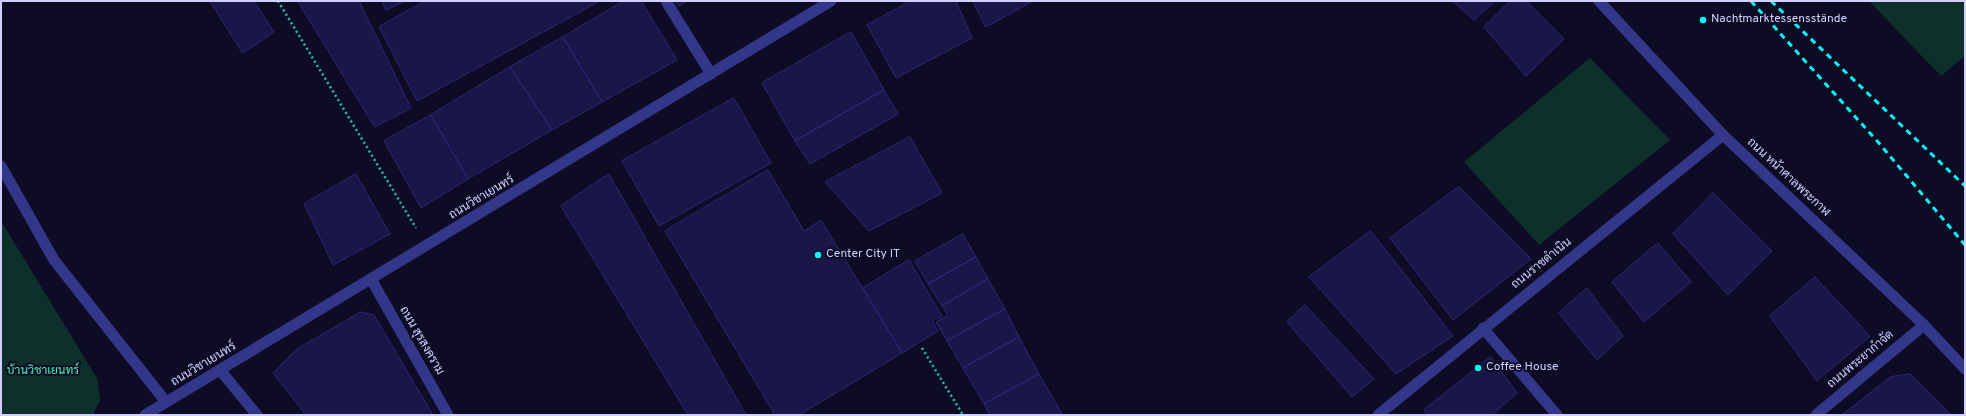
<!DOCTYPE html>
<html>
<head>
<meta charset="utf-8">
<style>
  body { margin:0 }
  #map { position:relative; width:1966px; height:416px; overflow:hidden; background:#0e0c25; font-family:Overpass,sans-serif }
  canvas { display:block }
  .frame { position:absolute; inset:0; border:2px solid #d1d0ff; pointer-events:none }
</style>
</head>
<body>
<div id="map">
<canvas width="1966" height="416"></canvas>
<div class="frame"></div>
</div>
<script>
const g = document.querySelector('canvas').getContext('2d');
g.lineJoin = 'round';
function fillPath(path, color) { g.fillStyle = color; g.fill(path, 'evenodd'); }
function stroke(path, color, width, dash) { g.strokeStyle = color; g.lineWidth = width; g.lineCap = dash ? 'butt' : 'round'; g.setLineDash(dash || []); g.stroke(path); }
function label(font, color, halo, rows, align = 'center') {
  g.font = font + ' Overpass,Sarabun,sans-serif'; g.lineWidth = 4; g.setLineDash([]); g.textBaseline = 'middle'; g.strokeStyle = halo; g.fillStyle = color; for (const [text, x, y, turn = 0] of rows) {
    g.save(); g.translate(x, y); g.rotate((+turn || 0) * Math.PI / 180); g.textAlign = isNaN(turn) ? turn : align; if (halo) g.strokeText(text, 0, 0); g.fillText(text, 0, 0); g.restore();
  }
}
fillPath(new Path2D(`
  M1869,1H1965V56L1941,76Z
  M1590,58L1670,140L1539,245L1464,162Z
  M1,221L97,378L100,400L93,415H1Z`), '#0e302b');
const building = new Path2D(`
  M210,1H254L274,32L243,53Z
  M298,1H359L411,108L375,127Z
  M382,1H405L386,10Z
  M425,1H600L417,101L379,27Z
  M624,1H641L677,60L602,102L563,37Z
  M676,1H687L679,6Z
  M911,1H956L972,38L896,78L867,25Z
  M973,1H1033L986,27Z
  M1453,1H1495L1474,20Z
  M1510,1H1526L1564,39L1526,76L1484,27Z
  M851,32L884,90L795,141L762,83Z
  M563,37L602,102L552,130L510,67Z
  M510,67L552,130L468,179L431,115Z
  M884,90L898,114L810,164L795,141Z
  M734,98L771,163L659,226L622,161Z
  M431,115L468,179L421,208L384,141Z
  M910,137L942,193L869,231L825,182Z
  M768,170L804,231L821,220L902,353L799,415H775L665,231Z
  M356,174L390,234L333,265L304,204Z
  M609,174L746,415H688L561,206Z
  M1459,187L1531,259L1453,320L1390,238Z
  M1713,193L1772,251L1728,295L1673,234Z
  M1371,231L1453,336L1396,374L1309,277Z
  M963,234L976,257L928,284L915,261Z
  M1658,243L1691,282L1644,322L1612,282Z
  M976,257L988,279L942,306L928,284Z
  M909,260L942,316L932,321L938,331L902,353L863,288Z
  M1815,277L1870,336L1817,381L1770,316Z
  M988,279L1005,309L947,341L936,322L948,315L942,306Z
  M1587,288L1623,336L1597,360L1559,313Z
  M1305,305L1374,379L1352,397L1287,322Z
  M1005,309L1019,337L963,368L947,341Z
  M361,312L374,315L433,415H306L273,373L297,349Z
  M1019,337L1039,374L984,404L963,368Z
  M1491,357L1517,393L1492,415H1428L1424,410Z
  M1039,374L1062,414L990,415L984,404Z
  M1910,374L1951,415H1842L1890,377Z`);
fillPath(building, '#1b1648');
stroke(building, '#2d2577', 1);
stroke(new Path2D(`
  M278,1L416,228
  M922,348L963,415`), '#21c2a8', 2.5, [2, 3]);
stroke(new Path2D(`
  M666,1L711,74
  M1,166L54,260L166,402
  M1483,328L1557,415
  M1816,415L1924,325`), '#323789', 11);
stroke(new Path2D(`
  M1599,1L1723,135L1924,325L1965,369
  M371,279L448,415
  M220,370L257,415
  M145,415L831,1
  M1378,415L1723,135`), '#323789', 11);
stroke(new Path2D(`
  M1751,1L1878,142L1965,245
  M1771,1L1965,186`), '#00fbfb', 3, [6, 5]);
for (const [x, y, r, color] of [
  [1703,20,4,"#00fbfb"],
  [818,255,4,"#00fbfb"],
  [1478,368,4,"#00fbfb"]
]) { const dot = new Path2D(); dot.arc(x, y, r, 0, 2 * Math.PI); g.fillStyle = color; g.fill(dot); stroke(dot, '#0e0c25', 1.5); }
label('12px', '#d1d0ff', '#0e0c25', [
  ["Nachtmarktessensstände",1711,20],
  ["Center City IT",826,255],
  ["Coffee House",1486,368]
], 'left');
label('12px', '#d1d0ff', '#0e0c25', [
  ["ถนน หน้าศาลพระกาฬ",1788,178,43],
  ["ถนนวิชาเยนทร์",482,198,-31],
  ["ถนนราชดำเนิน",1542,264,-39],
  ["ถนน สุรสงคราม",421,341,60],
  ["ถนนพระยากำจัด",1861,360,-40],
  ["ถนนวิชาเยนทร์",204,365,-31]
]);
label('12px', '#4fecb5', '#0e0c25', [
  ["บ้านวิชาเยนทร์",43,372]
]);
</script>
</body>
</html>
